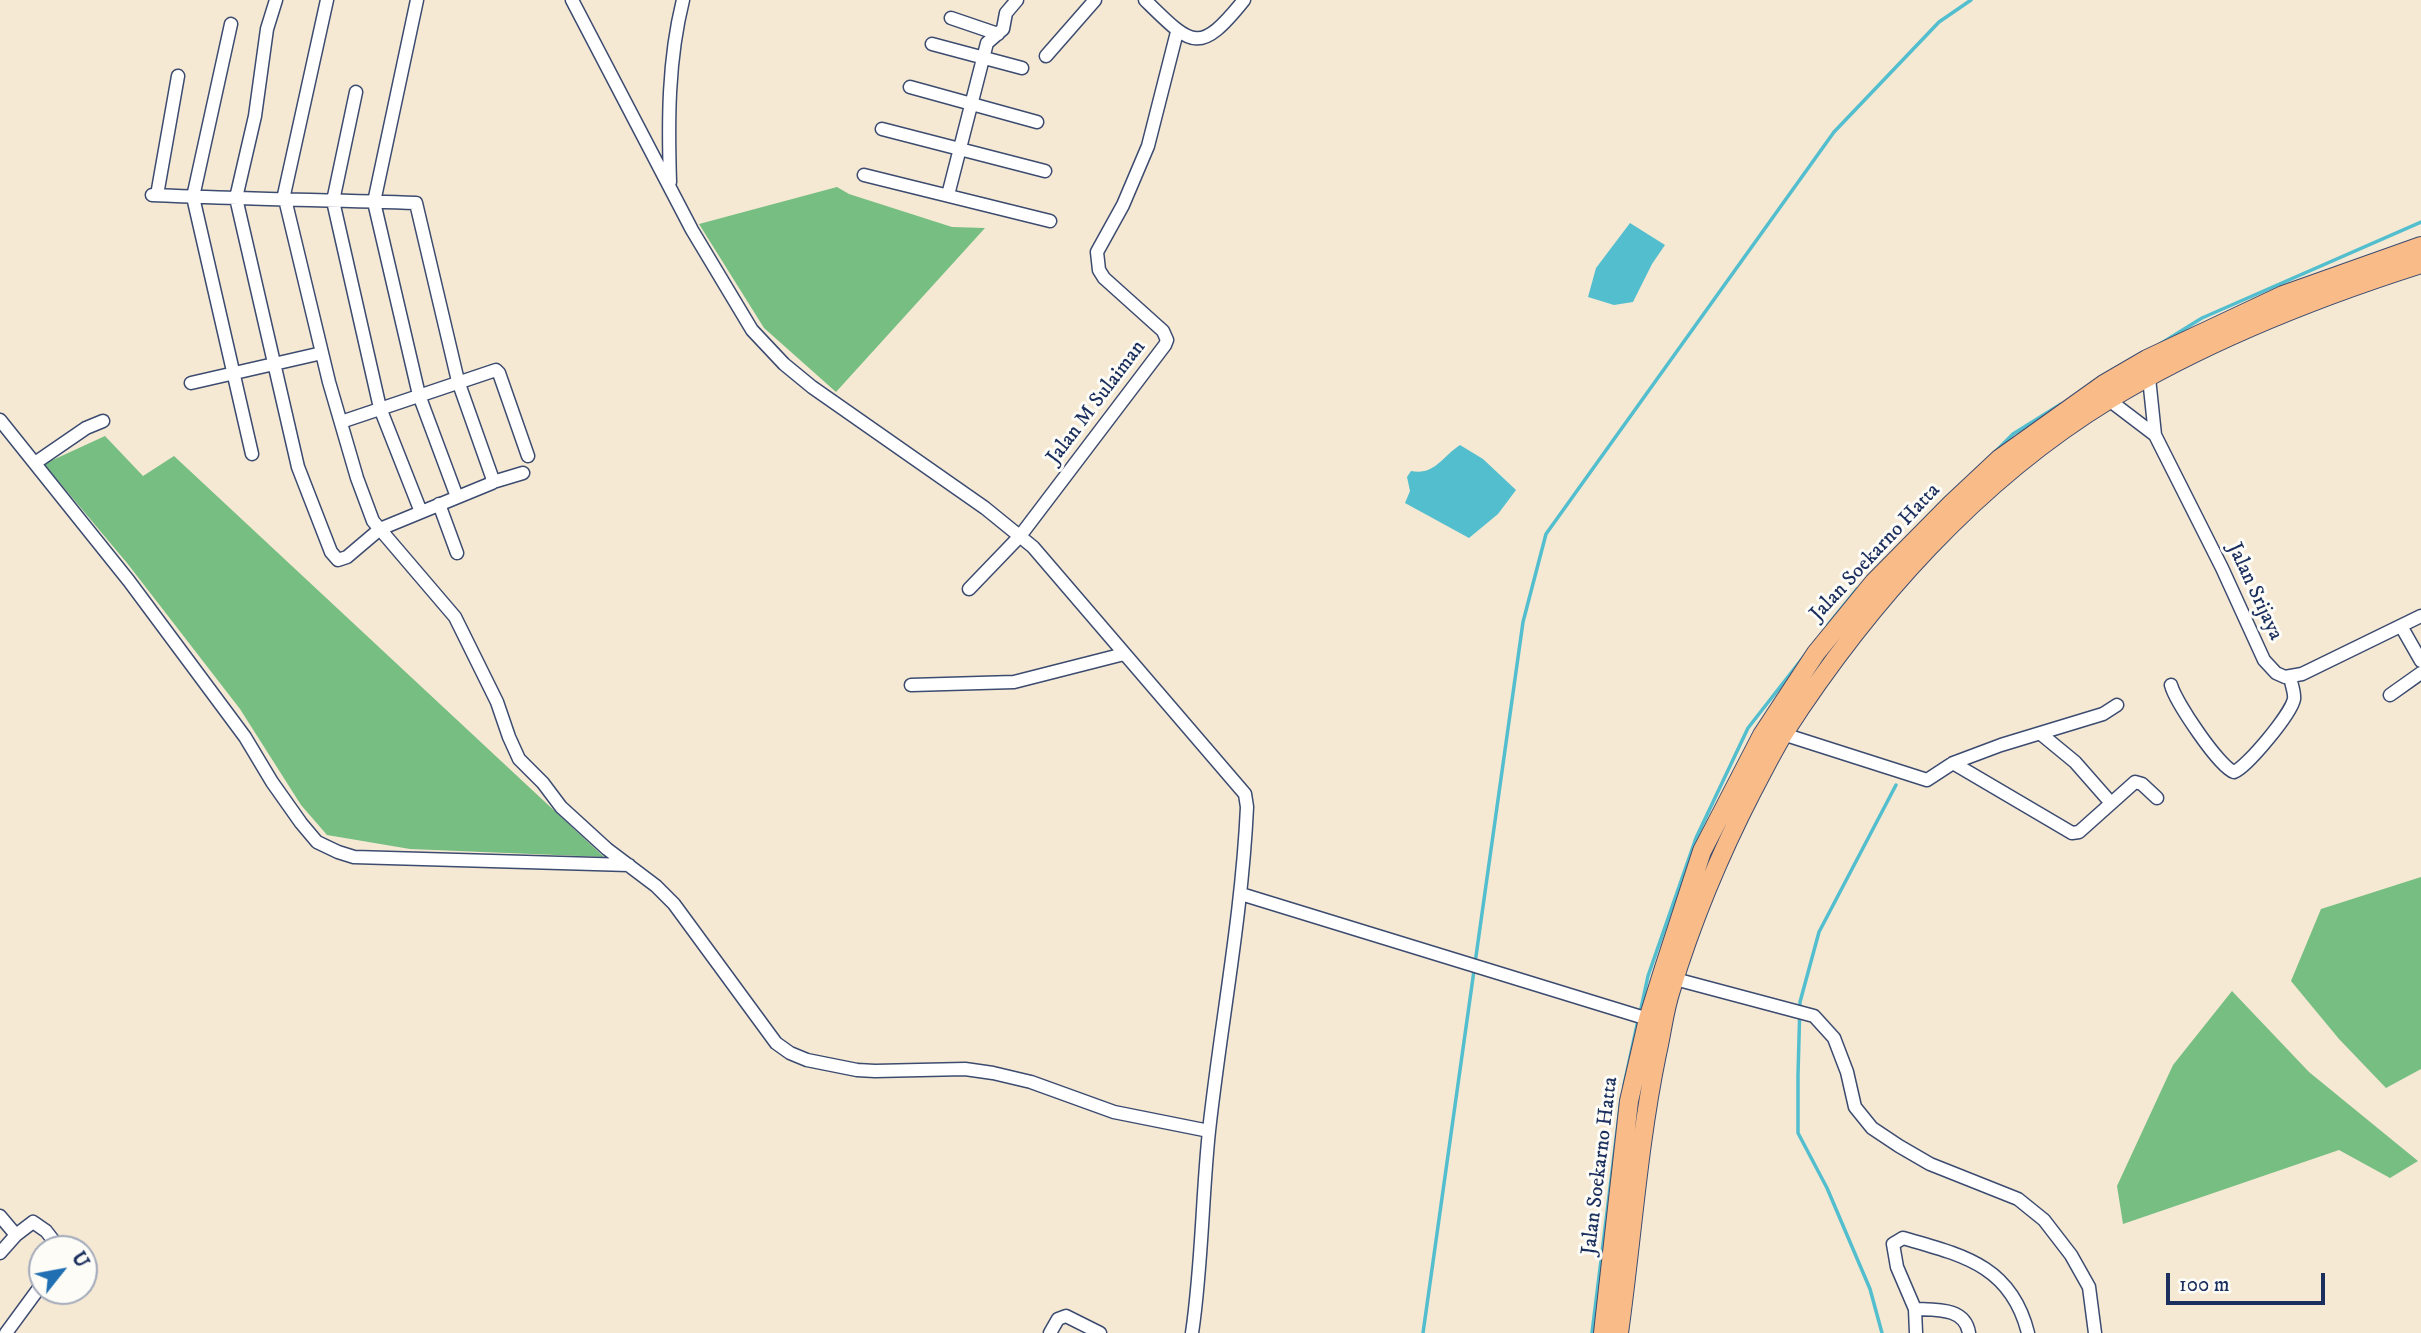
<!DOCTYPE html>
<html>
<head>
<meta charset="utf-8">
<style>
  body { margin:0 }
  #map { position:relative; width:2421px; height:1333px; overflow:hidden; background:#f5e9d4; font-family:"IM FELL DW Pica",serif }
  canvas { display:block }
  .north { position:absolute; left:28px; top:1235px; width:70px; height:70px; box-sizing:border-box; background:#fdfcf7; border:2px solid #a3aaba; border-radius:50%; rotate:59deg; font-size:19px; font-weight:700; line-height:28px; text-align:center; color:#1b2f5e }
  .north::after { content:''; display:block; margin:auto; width:24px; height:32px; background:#1f6fb2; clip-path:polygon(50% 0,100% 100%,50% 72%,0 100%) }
  .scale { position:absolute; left:2166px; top:1273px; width:159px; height:32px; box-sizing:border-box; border:4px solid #1b2f5e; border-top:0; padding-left:9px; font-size:21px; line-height:24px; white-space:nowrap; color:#1b2f5e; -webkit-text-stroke:5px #fdfcf7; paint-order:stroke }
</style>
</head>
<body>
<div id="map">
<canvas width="2421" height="1333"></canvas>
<div class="north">U</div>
<div class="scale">100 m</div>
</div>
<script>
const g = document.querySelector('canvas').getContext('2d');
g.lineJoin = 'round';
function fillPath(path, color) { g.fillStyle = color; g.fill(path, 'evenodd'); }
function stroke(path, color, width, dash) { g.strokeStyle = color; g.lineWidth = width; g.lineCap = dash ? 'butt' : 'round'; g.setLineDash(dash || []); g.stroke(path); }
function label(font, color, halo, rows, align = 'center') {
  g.font = font + ' "IM FELL DW Pica",serif'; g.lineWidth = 6; g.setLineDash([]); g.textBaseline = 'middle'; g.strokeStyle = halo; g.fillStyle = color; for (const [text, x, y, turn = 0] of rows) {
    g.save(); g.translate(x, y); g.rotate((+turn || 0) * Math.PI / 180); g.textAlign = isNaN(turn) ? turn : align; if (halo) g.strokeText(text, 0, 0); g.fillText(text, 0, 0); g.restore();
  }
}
fillPath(new Path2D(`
  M837,187L849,194L952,227L985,228L836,392L764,328L699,224Z
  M105,436L143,476L174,456L604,857L410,849L327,835L301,805L240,709L127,563L44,464Z
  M2421,877V1069L2386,1088L2339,1039L2291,981L2321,909Z
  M2232,991L2309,1072L2418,1161L2390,1178L2339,1150L2123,1224L2117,1186L2173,1065Z`), '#77be83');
fillPath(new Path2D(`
  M1630,223L1665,245L1652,264L1633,302L1614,305L1588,297L1596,268Z
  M1460,445L1483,459L1516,490L1498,514L1469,538L1405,503L1410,491L1407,477L1411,471C1434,476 1443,456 1460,445Z`), '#53bece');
stroke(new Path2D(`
  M2160,344L2202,318L2421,222
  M1994,453L2013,434L2061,404
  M1827,626L1857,589
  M1640,1013L1648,976L1696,838L1748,728L1805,655
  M1624,1085L1638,1020
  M1423,1333L1523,622L1546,534L1834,132L1939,22L1971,0
  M1592,1333L1621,1099
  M1882,1333L1870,1289L1827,1188L1798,1133V1075L1800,1002L1819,932L1896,785`), '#53bece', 3.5);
const minor = new Path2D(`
  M327,0L284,195L329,382L357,478L373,521L455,617L497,702L509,737L519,759L543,783L561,807L607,849L656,886L674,904L776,1043L790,1053L807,1060L857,1070L875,1071L965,1069L993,1073L1031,1082L1114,1112L1209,1131
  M417,0L374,202L419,395L457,497
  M572,0L692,230L752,330L784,364L812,387L985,508L1033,547L1245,794L1247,807C1242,916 1221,1022 1209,1131C1202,1198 1202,1266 1192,1333
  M1145,0C1192,46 1199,56 1244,0
  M951,18L998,34
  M231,24L193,197L252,454
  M932,44L1022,68
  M1046,56L1095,0
  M910,87L1037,122
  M356,92L333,201L380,408L421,512
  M882,129L1045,171
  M864,175L1050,221
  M670,182C668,121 668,60 683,0
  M152,195C240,199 328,200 416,203L458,381L492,477V483L380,529L347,557L338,560L331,552L298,467L236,198L255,116L267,29L276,0
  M157,195L178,76
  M948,195L987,43L1003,29L1006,13L1017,0
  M2149,378L2155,435
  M191,383L322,353
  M2109,400L2155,435L2222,568L2264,660L2276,673L2285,677L2302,674L2421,616
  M0,420L129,581L245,737L272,782L301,823L317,842L338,852L354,857L629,865
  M341,422L496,370L499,373L528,456
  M35,463L86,428L103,421
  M493,482L523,473
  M439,504L457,553
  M969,589L1020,536L1165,345L1167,340L1163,331L1104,278L1099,270L1097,252L1123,205L1148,146L1177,32
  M2401,626L2421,661
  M911,685L1014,682L1124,654
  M2171,685C2175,701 2219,767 2234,772C2247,767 2291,714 2294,699C2295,693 2291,683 2290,677
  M2390,695L2421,673
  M1783,734L1927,780L1953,763L2001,745L2103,714L2117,705
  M2041,734L2075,762L2111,803
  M1953,763L2072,833L2079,832L2135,782L2142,784L2157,798
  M1241,894L1648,1019
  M1675,979L1814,1016L1834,1038L1847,1072L1855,1107L1872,1128L1899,1146L1930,1164L2018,1199L2044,1220L2071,1255L2089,1287L2095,1333
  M0,1216L16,1235
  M0,1253L16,1235L33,1222L46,1231L60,1249
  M1915,1309C1935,1310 1965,1307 1969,1333
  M6,1333L42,1284
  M1050,1333L1058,1319L1066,1316L1100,1333
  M1916,1333L1915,1309L1897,1267L1893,1244L1903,1238C1962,1255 2011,1265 2028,1333`);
const highway = new Path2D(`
  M1603,1333L1629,1101L1648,1019L1663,971L1702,851L1762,735L1816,653L1874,582L1951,504L1999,459L2104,384L2147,359L2283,295L2421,246
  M1619,1333C1632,1240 1638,1146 1657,1054C1662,1033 1664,1011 1671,990C1692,921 1720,854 1753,790C1763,771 1773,751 1784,733C1868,603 1977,480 2110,399C2206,341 2314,298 2421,264`);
stroke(minor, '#3c4b70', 15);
stroke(highway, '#3c4b70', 20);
stroke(minor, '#fff', 12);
stroke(highway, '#f9bc89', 18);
label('21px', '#1b2f5e', '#fdfcf7', [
  ["Jalan M Sulaiman",1097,403,-53],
  ["Jalan Soekarno Hatta",1876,553,-47],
  ["Jalan Srijaya",2254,592,65],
  ["Jalan Soekarno Hatta",1601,1166,-83]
]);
</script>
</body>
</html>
